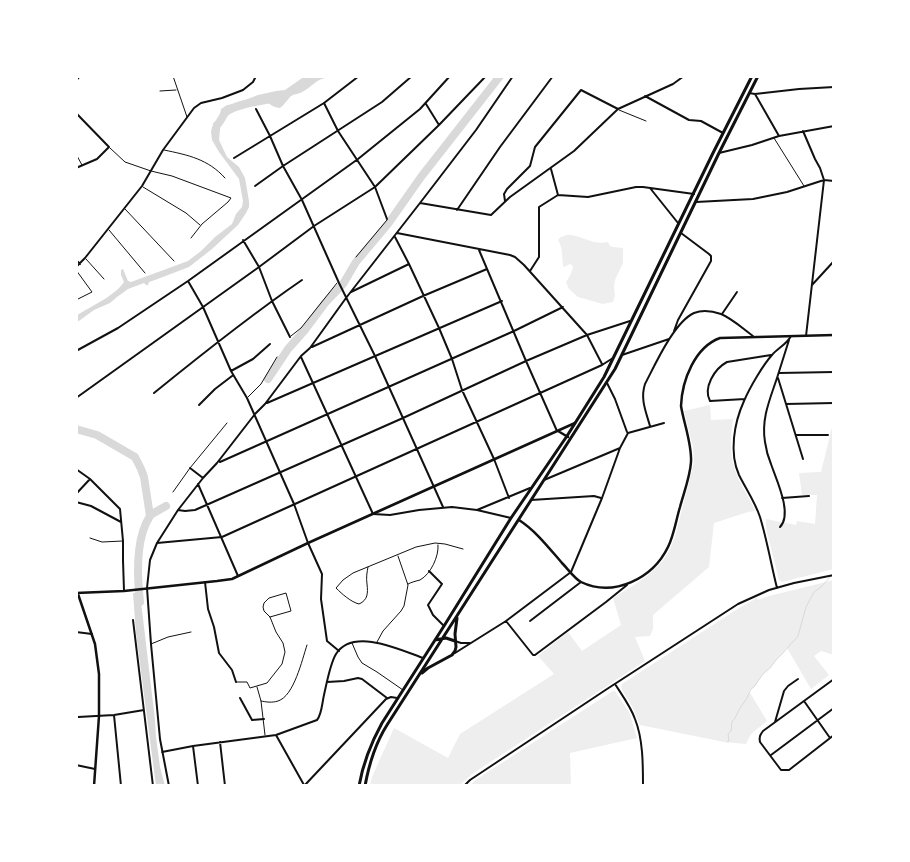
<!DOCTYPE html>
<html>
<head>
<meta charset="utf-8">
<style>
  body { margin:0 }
  #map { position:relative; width:910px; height:862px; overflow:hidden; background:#fff; font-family:Poppins,sans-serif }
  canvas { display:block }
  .frame { position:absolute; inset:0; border:78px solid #fff; pointer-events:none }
</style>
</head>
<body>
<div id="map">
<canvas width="910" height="862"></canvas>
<div class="frame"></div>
</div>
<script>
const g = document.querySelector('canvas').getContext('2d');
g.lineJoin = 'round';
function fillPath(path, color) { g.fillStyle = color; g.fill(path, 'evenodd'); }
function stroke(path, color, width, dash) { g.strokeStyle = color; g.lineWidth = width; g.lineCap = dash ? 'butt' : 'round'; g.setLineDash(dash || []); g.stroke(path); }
fillPath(new Path2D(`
  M567,235C581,234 593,246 608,242L610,246L613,247L623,248V263L615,280L614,287L615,295L613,302L603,304L578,297L569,289L566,282C569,278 573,270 573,266L570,264L564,267L563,266C562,257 563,248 558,240L561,237Z
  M710,405L711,420L733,419C730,440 729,460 739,480C744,491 751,500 755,511L748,512L714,523L709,567L653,615V629L650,636L635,637L645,661L472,774L459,786H370L372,777L394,728L448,758L460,734L554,674L538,656L568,632L582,651L621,625L613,598C631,587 651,576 664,559C669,553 672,544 675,537L694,462L693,447L684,411Z
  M834,419V569L782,582L779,580L766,528V519L796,525L797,521L815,524L817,495H802L799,473L821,472Z
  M834,580V655L821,651L814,656L829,675L811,689L787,648L776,660L770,668L763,674L754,687L751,689L749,691L767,721L751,734L746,744L724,742L640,725L633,708L621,688L622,684L739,608L757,598L758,600L769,596Z
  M613,691H615L629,712L637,738L570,753L571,786H469L477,779Z`), '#eee');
fillPath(new Path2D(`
  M305,76H329L326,78C316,79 311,88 302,92C299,94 294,94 291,96C287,100 284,105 280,108C275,108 268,104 266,100L263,99L247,104L240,105L227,110L222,117L220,129L219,140L227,157L239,167L245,178L249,201V207L246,213L238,225L212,249L189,267L155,280L149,282L148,285H146L144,283L128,289L117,297L110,303L94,310L76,323V316C91,306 115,296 124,282L121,275V270L123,269L128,281L131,282L188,261L201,251L215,237L232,224L236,214L242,207L243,201L239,179L219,152L212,140L211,132L212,127L220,116L221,109L227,105L235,104L258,95L276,91L285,90Z
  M133,593H140L155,720L156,737L160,767L165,786H156L136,633Z`), '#d9d9d9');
stroke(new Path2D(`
  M727,742L729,741L728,734L731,731L732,722L735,718L740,708L747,698L751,689L754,687L763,674L770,668L776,660L783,653L798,636L806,607L814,592L821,587L834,573`), '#d9d9d9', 1);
stroke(new Path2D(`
  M217,125C221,122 222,116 226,112C237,103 263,101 276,98
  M268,379L288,349L304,331L325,303L343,284L356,262L388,224L421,177L500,76
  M76,429L97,435L135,457L141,469L144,477L150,516C135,539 137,576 140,602
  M150,516L152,514L166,506`), '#d9d9d9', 8);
stroke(new Path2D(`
  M173,76L187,117
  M160,91L176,90
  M619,110L646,121
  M774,138L804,186
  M110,148L125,162L151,171L172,176L231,198L228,202L202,224L191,238
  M164,150C188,155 208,159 225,178
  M76,154L82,165
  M143,187L186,213L200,225
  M125,209L174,261
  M109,230L145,273
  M356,257L387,220
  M86,259L104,279
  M76,270L92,292L76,300
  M291,336L301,328L337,283
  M248,397L261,384L277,357
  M173,492L190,468L227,423
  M90,538L102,542L123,541
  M368,567C367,572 366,578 367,584C368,593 368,600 359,604C351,602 342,594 336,588L343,580L353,573L416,547L435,543L445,544L463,549
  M408,584C412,582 416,581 420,580C431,574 439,556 438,545
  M377,642L383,631L401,611L404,606L408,585L398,556
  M352,643L358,657L362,663L377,672L403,690
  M151,644L168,637L191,632
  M236,682H247L250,688L267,683L282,664L285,652L283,643L276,632L270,617L264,611L263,607L264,603L269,598L286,593L291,611L270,617
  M257,687L261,701L265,735
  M261,701C266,702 272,703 278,701C294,696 302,660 307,645`), '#111', 1);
stroke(new Path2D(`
  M76,81L80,76
  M749,93L755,94L799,89L834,87
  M755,94L779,136
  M645,96L689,120L701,121L723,133
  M324,103L338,131L375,187L387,219
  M426,104L439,125
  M256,109L270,136L283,166L302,200L339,283L375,356L443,507
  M76,113L109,147L97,159L76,168
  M803,131L815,159L820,168L824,180L806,336
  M719,153L752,145L779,136L834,126
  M234,158L324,103L359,76
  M551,169L558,195
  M255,186L283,166L382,102L412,76
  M650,188L678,223
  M505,201L504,194L507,189L530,166L535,147L581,90L618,109
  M696,202L753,199L787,192L824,180L834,181
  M420,203L491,215L510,197L574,151L618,109L673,84L684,76
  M457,210L500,147L553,76
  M397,233L510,255L515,257L524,265L587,335L602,364
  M395,237L409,264L439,328L452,359L462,390L494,459L509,498
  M243,240L259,267L272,301L290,337
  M479,250L526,361L557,431
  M76,260L80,264
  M76,267L85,258L142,186L163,150L194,108L201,103L222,98L243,90L253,82L256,76
  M530,271L539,257V207L558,195L588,197L636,187H643L694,194
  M188,281L203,307L231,371L247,398L294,504L308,543L322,574L321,599L327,641L339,651
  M812,285L834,261
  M351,292L409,264
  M722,314L737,292
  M674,331L678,320L711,261V256L709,254L681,233
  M312,347L423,296L487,269
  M76,351L118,328L188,281L358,159L420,109L450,76
  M622,355L669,339
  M301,357L373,514L390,515L419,510L452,507L477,510L511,518
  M231,371L253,359L270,344
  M779,373L834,372
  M778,378L803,459
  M607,383L615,399L627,432
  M154,393C202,354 251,315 302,280
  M76,398L259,267L314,226L375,187L439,125L486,76
  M745,399L710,401C703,388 714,369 727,362L771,355
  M267,403L502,301
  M786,404L834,403
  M199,405L215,389L232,376
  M650,426C646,412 640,399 645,384C655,365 674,322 694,313C702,310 712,311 721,314C733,319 743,329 753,336
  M796,435H828
  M220,462L514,331L563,307
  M190,468L203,478
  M76,469L90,479L120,509L123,541V560L124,591
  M544,480L620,448
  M198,484L238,576
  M76,494L90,479
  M782,498L809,496
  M531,500L594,496L601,498
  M76,502L91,506L121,522
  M178,510L185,511L195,510L403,418L526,361L587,335L630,321
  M477,510L530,488
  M780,527C793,514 776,479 771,464C768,457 766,449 765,442C761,419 770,399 777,378C781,365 785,353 789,340
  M157,543L222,537L602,365L613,358
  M429,571L442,584L428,605L433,615L444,626
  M205,582L208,609L214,627L219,653L232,670L236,682
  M777,588C771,564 767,540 760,517C755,502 746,489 739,475C729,453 734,423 744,401C750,387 763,365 772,355C778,348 787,344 791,336
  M133,620L153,786
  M506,621L533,655H535L606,602L627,585
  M530,621L581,582
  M76,632L92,634
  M455,641L461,643H470
  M455,653L506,621L571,572L602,498L620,448L628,433L664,423
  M834,679L763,731C760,735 759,737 760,742L781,770H789L834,735
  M327,682L344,681L358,678L362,679L387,698
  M615,684C622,695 631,707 635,719C643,739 643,764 643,786
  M240,698L252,720L264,719
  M804,701L830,738
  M114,715L121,786
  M78,717L114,715L144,710
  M775,722L784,691L788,686L798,679
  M276,735L304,785
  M220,742L225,786
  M193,746L198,786
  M162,752L193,746L276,735L317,720C322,714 322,703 324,695C327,682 330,664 336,654C353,627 401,650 423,658
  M771,755L834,708
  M76,765L95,769
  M169,786L160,739L151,644L147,588L150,560L157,543L178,510L203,478L217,463L255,414L265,404L301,356L310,348L346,298L420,203L476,130L513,76
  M304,786L386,699L391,697L397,698
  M464,786L470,780L607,689L738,604L769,590L794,583L834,575`), '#111', 2);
stroke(new Path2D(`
  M558,431L568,437
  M519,520C536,531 549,548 562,563C568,569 574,578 581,582C614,598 653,578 668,547C674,535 676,520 680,507C684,492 690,477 691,462C692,444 684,424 681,406C682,380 695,347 720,338L834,335
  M76,593L124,591L217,581L232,579L308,543L575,423
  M78,594L95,644L99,674V716L94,786`), '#111', 2.5);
stroke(new Path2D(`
  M435,640L446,638L455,641
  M422,673L428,668L452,655L455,651L456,647L455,634L457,618
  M359,786C363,763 371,743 382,723L444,626L511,518L567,436L604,377L713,153L752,76
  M365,786C369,764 375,744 387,725L615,369L719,153L758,76`), '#111', 3);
</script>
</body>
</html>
